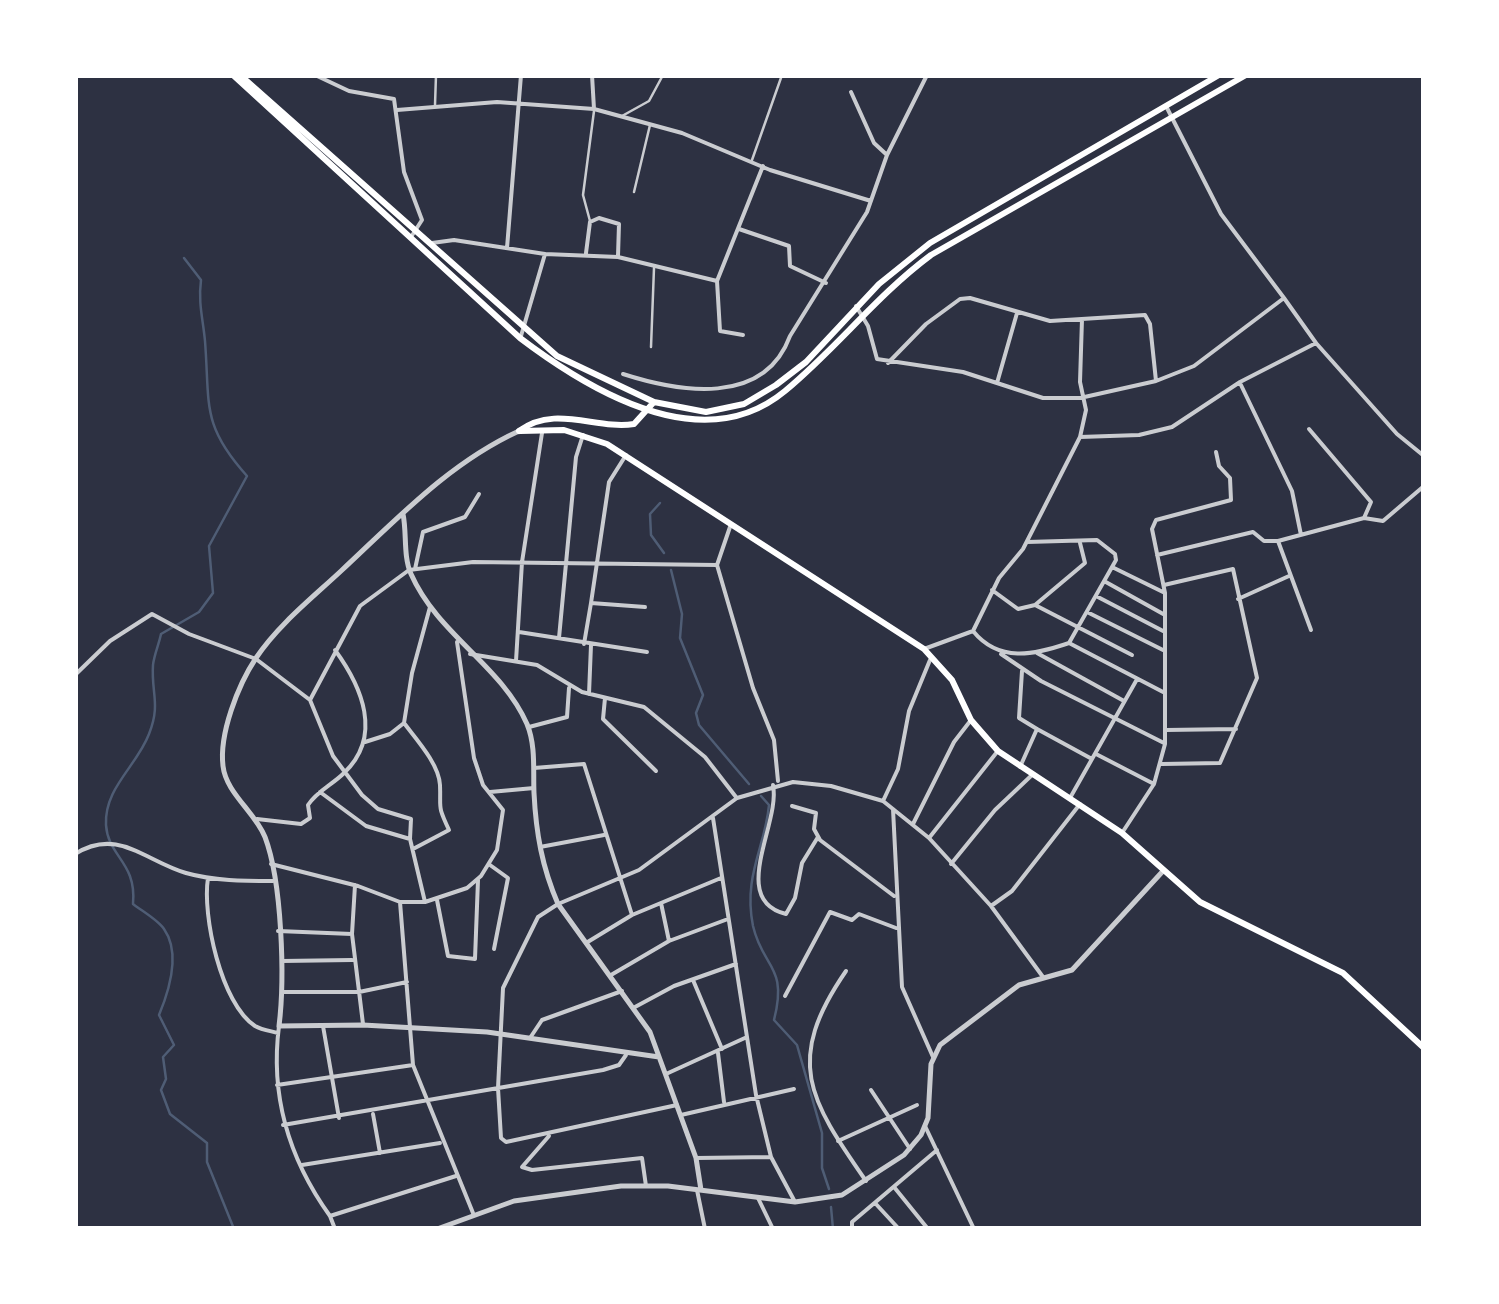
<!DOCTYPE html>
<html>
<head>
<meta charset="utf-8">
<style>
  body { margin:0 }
  #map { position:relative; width:1499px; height:1304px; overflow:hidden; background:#2d3142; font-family:"IBM Plex Serif",serif }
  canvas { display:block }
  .frame { position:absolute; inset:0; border:78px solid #fff; pointer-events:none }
</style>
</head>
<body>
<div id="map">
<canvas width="1499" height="1304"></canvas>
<div class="frame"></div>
</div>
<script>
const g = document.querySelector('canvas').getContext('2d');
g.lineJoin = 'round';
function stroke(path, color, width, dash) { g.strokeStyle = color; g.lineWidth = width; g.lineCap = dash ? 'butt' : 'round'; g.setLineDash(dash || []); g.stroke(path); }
stroke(new Path2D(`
  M184,258L201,280C198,303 203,319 205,341C210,405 201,425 247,476L209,546L213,593L199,612L161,634C159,644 154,655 153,665C151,693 161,704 149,734C137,766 104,788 106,825C108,857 137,862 133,904C142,911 158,920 164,929C181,953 169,991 159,1015L174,1045L163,1057L166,1079L161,1090L170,1114L207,1143V1162L234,1229
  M660,503L650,514L651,535L664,553
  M671,570L682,614L680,638L703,695L696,713L699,725L749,784
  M761,796L769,805C765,848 743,876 753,926C763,969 788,965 774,1020L797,1045L822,1133V1168L829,1189
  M831,1207L833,1229`), '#4f5d75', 2.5);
stroke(new Path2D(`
  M435,105L436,75
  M622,116L649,101L663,75
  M752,160L782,75
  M634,192L650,125
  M590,221L583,195L594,111
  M651,347L654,268`), '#caccd0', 2.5);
stroke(new Path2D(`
  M315,75L349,91L394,99L404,172L422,220L411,237
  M592,75L594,109
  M851,92L874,143L887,155
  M397,110L497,102L594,109L682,133L770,170L871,201
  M739,229L789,246L790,266L826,283
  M432,243L454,240L545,254L618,257L717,281
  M507,248L521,75
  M586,253L590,222L599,218L619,224L618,256
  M717,281L763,166
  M717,281L720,331L743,335
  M1284,298L1316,343
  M856,306L868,326L877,359L963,372L1043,398H1080L1156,381L1194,366L1284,298L1221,214L1166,106
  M1082,319L1080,382L1086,410L1080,437L1139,435L1172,427L1240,382L1316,343L1397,434L1424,456
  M521,336L545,254
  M888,363L926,324L960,299L970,298L1050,321L1145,315L1150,324L1156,381
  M623,374C679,392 764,407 790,336L867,212L887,155L927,75
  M997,383L1017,313
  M1240,383L1292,491L1301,535
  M1364,518L1383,521L1424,486
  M731,524L717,565L753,688L774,740L778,781
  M1278,541L1311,630
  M1080,543L1085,563L1035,605L1132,655
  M1157,555L1253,532L1264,541H1278L1364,518L1371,502L1309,429
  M1112,567L1165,593
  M415,569L423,532L465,517L479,494
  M1104,581L1165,615
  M992,590L1018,609L1035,605
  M1096,596L1165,632
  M1238,599L1289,576
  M591,603L609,482L626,455
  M1087,612L1163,650
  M973,631L999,578L1023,549L1080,437
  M519,632L647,652
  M559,638L576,457L583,435
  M1069,643L1165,693
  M584,644L591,603L645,607
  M924,649L973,631C999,663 1034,655 1069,643L1116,560L1115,554L1097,540L1027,542
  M1037,653L1124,701
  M470,654L537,665L582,692L644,707L705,757L736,797
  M1001,654L1041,681L1164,743
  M516,661L522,562L542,433
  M75,675L110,641L152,614L189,634L256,659L310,700L333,756L362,795L378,809L411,819L410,839L425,902
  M589,694L591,645
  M605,698L603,719L656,771
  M310,700L360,606L409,570L473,562L717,565
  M529,727L567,717L569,688
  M1037,729L1092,759
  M1166,730L1236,729
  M365,742L390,734L404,723
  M1096,754L1154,784
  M1162,764L1220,763L1257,678L1233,569L1164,585
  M1020,767L1037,729L1019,718L1022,671
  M534,768L584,764L632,915
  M773,785C781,823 728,900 786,914L795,898L802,863L818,837
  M320,792L366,826L410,839
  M490,792L534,788
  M1070,798L1136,681
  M883,801L898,769L909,711L930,660
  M792,806L816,813L814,829L820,840L894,896
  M893,809L902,987L933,1057
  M713,818L756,1095L771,1157L795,1202
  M257,819L301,824L310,818L308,805C317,791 332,785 344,773C383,736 362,687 335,650
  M913,824L954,742L971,720
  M1122,833L1154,784L1165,744V593L1152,529L1156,520L1231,500L1230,478L1219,466L1216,452
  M929,838L997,752
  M540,847L604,835
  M413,849L449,830C437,804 441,810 440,785C439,764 416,739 404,723L412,673L430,607
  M75,854C118,827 145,861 186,873C214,881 244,881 273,881
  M271,864L358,886L400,902H425L467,888L481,876L497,850L503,810L483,785L474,758L457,642
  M951,864L995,810L1032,775
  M490,865L508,878L494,949
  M208,878C202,915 221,1004 255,1026C262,1030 271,1031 278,1033
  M437,900L448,956L475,959L478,880
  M400,902L413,1065L473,1213
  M661,903L669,941
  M991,906L1043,977
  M278,931L352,934L363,1024
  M352,934L355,885
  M586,943L632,915L721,878
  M282,961L352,960
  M846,971C784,1061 809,1099 866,1181
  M611,975L669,941L728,919
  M693,980L722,1049
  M283,992H359L407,982
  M785,996L830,912L852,920L859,914L896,928
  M635,1007L674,986L736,964
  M279,1026C270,1095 289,1159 330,1216L456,1176
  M323,1026L339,1118
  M530,1038L542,1020L622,991
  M718,1053L724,1102
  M666,1074L747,1037
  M277,1085L413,1065
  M871,1090L910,1149
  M677,1105L506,1142L501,1138L498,1088L503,988L538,917L558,904L639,870L737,798L793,782L831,786L883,801L929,838L991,906L1012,891L1080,804
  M373,1114L380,1153
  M681,1115L794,1089
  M283,1125L603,1070L619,1065L626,1055
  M925,1126L974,1229
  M549,1136L522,1167L532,1170L642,1158L646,1186
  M838,1141L917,1105
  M696,1158L771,1157
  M302,1165L440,1143
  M894,1187L928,1229
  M697,1190L705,1229
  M758,1198L773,1229
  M875,1203L899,1229
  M330,1216L335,1229
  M852,1229V1222L937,1150`), '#caccd0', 4);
stroke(new Path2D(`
  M519,431C449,463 397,519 341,571C312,598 278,625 256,658C238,685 219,734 223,766C226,793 255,812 265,837C282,882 285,978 279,1026L363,1025L487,1032L659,1057
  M403,514C407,533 403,556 411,574C438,635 501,665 527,724C536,746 533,770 534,793C536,833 542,867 558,904L650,1032L696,1158L701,1190
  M437,1229L514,1201L621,1186H668L795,1202L842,1195L904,1155L921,1135L928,1118L931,1064L940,1045L1019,985L1072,970L1163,871`), '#caccd0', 5);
stroke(new Path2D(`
  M520,431L564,430L607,444L924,649L952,680L971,720L998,751L1122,833L1200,902L1343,973L1424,1048`), '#fff', 6);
stroke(new Path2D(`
  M233,75L520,338C590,391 703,459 785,391C837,348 877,295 931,255L1246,75
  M240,75L557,356L654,402L706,412L744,404L776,385L806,362L879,284L930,243L1219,75
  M519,431C555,404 596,430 634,424L654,402`), '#fff', 6);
</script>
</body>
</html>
